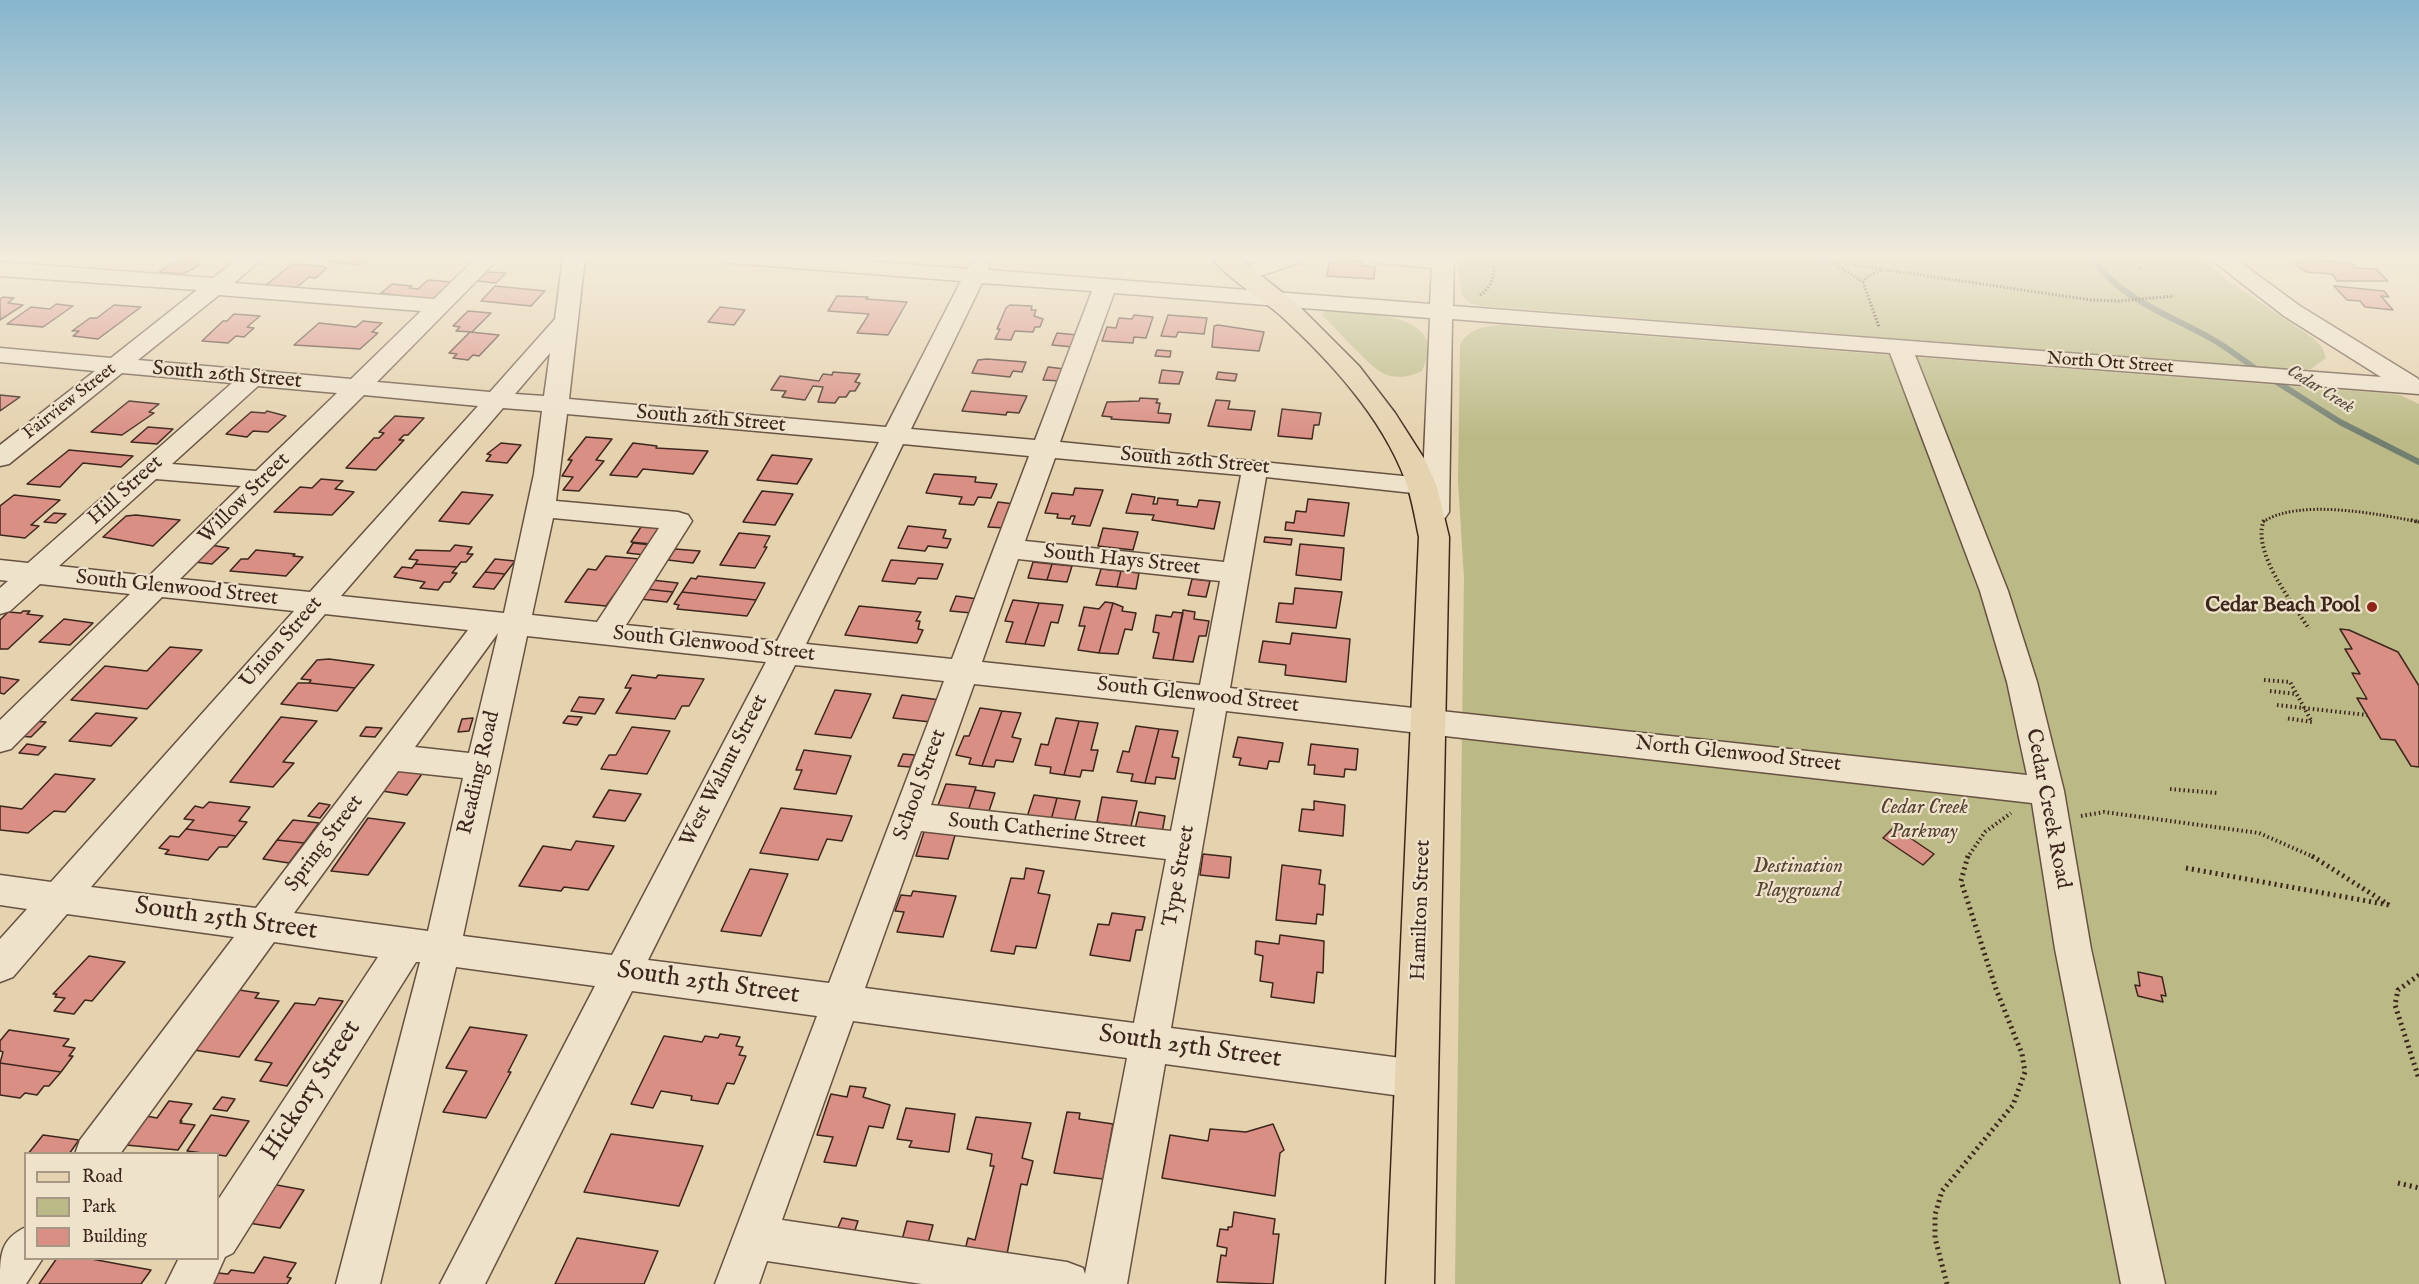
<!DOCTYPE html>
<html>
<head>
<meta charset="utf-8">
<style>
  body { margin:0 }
  #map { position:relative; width:2419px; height:1284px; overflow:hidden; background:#e5d2af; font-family:"IM FELL English",serif }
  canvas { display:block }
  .legend { position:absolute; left:24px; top:1152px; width:195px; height:108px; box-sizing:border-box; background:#eee2cb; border:2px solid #a79785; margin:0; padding:8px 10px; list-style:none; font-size:18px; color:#3d271d }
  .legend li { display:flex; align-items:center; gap:12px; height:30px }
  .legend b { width:30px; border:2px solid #a79785 }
</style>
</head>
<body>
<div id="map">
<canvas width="2419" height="1284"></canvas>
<ul class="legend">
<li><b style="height:8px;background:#e5d2af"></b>Road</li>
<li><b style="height:16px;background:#bbba86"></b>Park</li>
<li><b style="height:16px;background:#da8f85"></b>Building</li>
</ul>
</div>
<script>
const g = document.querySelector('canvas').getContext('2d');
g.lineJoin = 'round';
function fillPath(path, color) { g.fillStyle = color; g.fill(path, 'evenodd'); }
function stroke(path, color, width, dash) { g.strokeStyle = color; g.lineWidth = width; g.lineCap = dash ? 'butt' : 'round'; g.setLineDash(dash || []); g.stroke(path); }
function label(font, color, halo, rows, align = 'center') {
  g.font = font + ' "IM FELL English",serif'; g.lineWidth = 4.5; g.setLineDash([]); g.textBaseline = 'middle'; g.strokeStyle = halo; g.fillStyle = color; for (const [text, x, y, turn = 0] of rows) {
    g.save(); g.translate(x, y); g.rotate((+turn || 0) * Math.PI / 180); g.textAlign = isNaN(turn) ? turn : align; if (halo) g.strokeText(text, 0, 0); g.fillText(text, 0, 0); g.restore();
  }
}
fillPath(new Path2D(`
  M1457,257H2200L2231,283L2313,338L2322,347L2326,358L2311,369L2302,370L1481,306L1470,303L1462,296Z
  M1325,311C1359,314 1453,310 1422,371C1410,377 1394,380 1381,372C1365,362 1338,330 1322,315Z
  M1501,325L2382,393L2400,395L2419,404V1284H1455L1464,578L1458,481L1460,345C1469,328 1483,327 1501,325Z`), '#bbba86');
stroke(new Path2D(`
  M2091,257C2121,300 2168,314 2212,339C2230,349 2245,362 2262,373
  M2272,379L2340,422L2419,462`), '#727e70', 6);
const building = new Path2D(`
  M181,257H204L194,264L200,265L183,274L159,272Z
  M311,257H371L360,265L309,259Z
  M2296,259L2351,263L2355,268L2376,269L2388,281H2337L2332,274L2307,272L2300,268L2295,263H2299Z
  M1339,260L1363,261L1362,266L1375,267L1374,279L1327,276L1329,263H1339Z
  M292,264L322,266L327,268L316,278L309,277L296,288L266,285Z
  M487,272L506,273L496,283L477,281Z
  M428,280L452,282L432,301L381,293L392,284L412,286L409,288L418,289Z
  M495,286L545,291L531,306L481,301Z
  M2334,286L2384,291L2389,297L2381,296L2393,310L2365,307L2360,301L2347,300Z
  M837,296L868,297L866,299L907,302L888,335L857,333L869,314L828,311Z
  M3,297L14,298L8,303L23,305L0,320V299Z
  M56,304L73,306L43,327L7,324L31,307L50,309Z
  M114,305L141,307L98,339L73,336L79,331H72L90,318H97Z
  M1010,305L1032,306L1031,310H1036L1034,316L1043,319L1040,327H1035L1033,332L1015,331L1011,340L995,339L1000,329H997L1006,308Z
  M720,307L745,310L734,325L708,322Z
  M468,311L491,313L472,332L456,331L460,327L453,326Z
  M234,314L260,316L247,327L254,328L244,337L236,336L228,343L202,341L223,321H227Z
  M1134,315L1153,317L1146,338L1134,337L1133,343L1102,341L1107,327L1116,328L1119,318L1132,319Z
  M1168,315L1207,318L1204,334L1178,332L1176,337L1161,336Z
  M363,321L382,323L372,332L378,333L360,349L294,345L319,323L356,327Z
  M1218,325L1264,332L1259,351L1212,347L1214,326Z
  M470,332L499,335L479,356L473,355L468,360L453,358L457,354L449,353Z
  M1057,333L1078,335L1073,347L1052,345Z
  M1157,350L1171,351L1170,357L1155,356Z
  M987,359L1026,362L1022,372L1013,371L1010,377L972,373L978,360Z
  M1048,367L1065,369L1061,381L1043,380Z
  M1162,370L1183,372L1179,384L1159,383Z
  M833,372L860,374L855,382L860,383L855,391H850L846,397H839L835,403L818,402L823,387L813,386L805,400L782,397L786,391L771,390L780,376L819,381L823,374L832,375Z
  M1218,372L1237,374L1235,381L1216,379Z
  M971,391L1027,396L1019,413L1007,412L1006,415L962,411Z
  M0,395L20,397L0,411Z
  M1140,398L1158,399L1156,403H1160L1158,413L1171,414L1169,423L1111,419L1112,417L1102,416L1107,402L1139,401Z
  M1216,400L1230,401L1228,409L1255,411L1251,430L1208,426Z
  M129,401L159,404L149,412L154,413L122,435L91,432Z
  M1282,409L1321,413L1319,425H1314L1312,439L1278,436Z
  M267,411L286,416L268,432L253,431L247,437L226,434L251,412L265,413Z
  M395,416L424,418L408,435H404L399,440H404L376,470L346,468L374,438H379L384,433L379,432Z
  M148,427L173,429L157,444L131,442Z
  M586,437L612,439L596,460L604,461L579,491L563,490L573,477L562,476L572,460H568Z
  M501,443L521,445L507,463L486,461L491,455L487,454Z
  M633,443L657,446L656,448L708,451L693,474L643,469L637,477L610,475Z
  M69,450L133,456L121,467L83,463L60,487L27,484Z
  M772,455L812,459L797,484L757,480Z
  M934,474L976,477L975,482L997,484L991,498L978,497L974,505L959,504L962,497L926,493Z
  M321,479L343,481L335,489L354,492L332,515L274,512L300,487L312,488Z
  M1075,488L1103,490L1090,526L1072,524L1075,516H1071L1070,519L1057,518L1058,514L1045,513L1052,493L1073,495Z
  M762,491L793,494L775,525L743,522Z
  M462,492L493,495L469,524L439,521Z
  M1132,494L1155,497L1153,504H1157L1158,498L1178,500L1177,505L1197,507L1199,500L1220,502L1214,529L1152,520L1154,515L1126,513Z
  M14,495L60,500L31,525L39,526L25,538L0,535V506Z
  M1308,499L1349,503L1344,536L1285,530L1286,522L1294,523L1296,511L1306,512Z
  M998,502L1014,504L1005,528L988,527Z
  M54,513L66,514L56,523L44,522Z
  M136,515L180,520L153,546L103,537L126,516Z
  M643,524L664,526L651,544L631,542Z
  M908,526L946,530L943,538L951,539L947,548L928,546L925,551L898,548Z
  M1103,528L1138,532L1133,550L1098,546Z
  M739,533L770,536L764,547H767L755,568L720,565Z
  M1265,537L1292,539L1291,545L1264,542Z
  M633,543L652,545L645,555L627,553Z
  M204,544L229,548L212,564L186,561Z
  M1300,544L1344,548L1341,580L1296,575Z
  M455,545L472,547L467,554H473L466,562H461L457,567L415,564L418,560L409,559L416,550L450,551Z
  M675,549L700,551L693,563L668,560Z
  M256,550L295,554L293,556L303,557L286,576L230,571L241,559H248Z
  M606,556L640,559L606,606L565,602L588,569L596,570Z
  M495,559L515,561L505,574L485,572Z
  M891,560L943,564L937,579L918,578L915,584L882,581Z
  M1033,562L1052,564L1047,580L1028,578Z
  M415,564L457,567L452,573H457L450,582H444L438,590L420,588L425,582L394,577L402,567L412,568Z
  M1052,564L1072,566L1067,582L1047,580Z
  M1101,569L1121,571L1117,587L1096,585Z
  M1121,571L1139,573L1136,589L1117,587Z
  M485,572L505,574L494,589L473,587Z
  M698,576L765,583L756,600L682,592L691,578L696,579Z
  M1192,579L1210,581L1206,597L1188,595Z
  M652,580L678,583L673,592L646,589Z
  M1295,588L1342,592L1336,628L1276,622L1279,603L1293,604Z
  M646,589L673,592L667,602L640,599Z
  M682,592L756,600L747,616L677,609L679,605L674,604Z
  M956,596L978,599L972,613L950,611Z
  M1013,600L1039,603L1025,644L1006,642L1013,622L1005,621Z
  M1105,602L1113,603L1099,653L1078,650L1085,626H1079L1084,607L1099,609Z
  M1039,603L1063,605L1058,623L1051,622L1044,646L1025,644Z
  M1113,603L1123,607L1122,611L1136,613L1132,630L1125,629L1118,654L1099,653Z
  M859,606L921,612L916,621H920L918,629L923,630L917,643L845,635Z
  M1183,610L1195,612L1194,619L1209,621L1206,636H1199L1193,662L1173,660Z
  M23,611H30L27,614L43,616L8,649H0V620L8,612L21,613Z
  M1173,612L1183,613L1173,660L1153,658L1159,633L1153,632L1156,615L1171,617Z
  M64,619L93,623L70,645L39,642Z
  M2340,629L2349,630L2398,652L2419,686V767L2411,766L2395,740L2381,739L2357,698L2367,699L2352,673L2360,674L2345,649H2352Z
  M1292,633L1350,639L1346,682L1285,675L1286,665L1259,662L1263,641L1290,644Z
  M170,647L202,650L147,709L71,700L105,666L147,671Z
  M329,659L374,665L355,688L309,683L311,680L301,679L317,660Z
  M632,675L656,678L658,675L704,679L689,706H682L675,719L616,713L631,688H625Z
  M0,677L19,680L4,694L0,693Z
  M298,683H309L355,688L337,711L281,704Z
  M835,690L871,694L851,738L815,734Z
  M902,695L940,700L931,722L893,718Z
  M579,697L604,699L595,714L571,711Z
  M980,708L1002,711L982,766L969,764L971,758L956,755L964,736H969Z
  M1002,711L1021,713L1012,737L1021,739L1013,762L996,760L994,767L982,766Z
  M96,713L137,718L111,746L69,741Z
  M568,716L582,717L577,725L563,723Z
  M281,717L317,721L283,762L294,763L273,787L230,782Z
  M473,718L469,731L458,732L462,719Z
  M1056,718L1079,721L1064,775L1050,773L1051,767L1035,765L1041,744L1048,745Z
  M34,721L46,722L31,737L19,736Z
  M1079,721L1098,723L1091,750H1098L1093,771L1082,770L1080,777L1064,775Z
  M1136,726L1159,729L1145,783L1131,781L1133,774L1117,772L1123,751L1129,752Z
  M366,727L382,728L375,737L360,736Z
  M632,727L670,731L647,774L601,769L609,755H616Z
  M1159,729L1178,731L1172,757L1179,758L1175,779L1156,777L1155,784L1145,783Z
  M1238,737L1283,743L1279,762L1269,761L1267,769L1239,765L1241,758L1233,757Z
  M27,744L46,747L38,755L19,753Z
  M1311,744L1358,749L1356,770L1345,769L1344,777L1314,774L1315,765H1308Z
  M804,750L851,756L836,794L794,789L802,770H796Z
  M903,754L915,755L910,767L898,766Z
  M393,767L424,771L407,795L376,790Z
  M55,774L95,779L65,812L54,811L28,833L0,830V806L22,809Z
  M946,784L976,787L968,811L937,808Z
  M609,790L641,794L625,821L593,817Z
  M975,790L995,793L988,814L968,811Z
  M1034,795L1057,798L1051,820L1027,817Z
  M1102,797L1137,801L1131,826L1097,822Z
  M1057,798L1080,801L1074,823L1051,820Z
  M1314,801L1345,805L1343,836L1299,831L1302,809L1314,810Z
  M209,802L250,807L239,821L247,822L236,836L186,829L194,820L184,819L195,806L203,808Z
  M319,803L330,805L320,818L308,816Z
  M781,808L852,816L842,841L827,839L818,860L760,853Z
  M1139,812L1165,816L1162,833L1135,829Z
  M368,818L405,823L368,875L331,871Z
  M293,820L319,823L304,843L277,840Z
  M1894,827L1934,854L1923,865L1883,838Z
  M186,829L236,836L227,847H219L208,860L165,854L169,850L159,848L170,836L179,837Z
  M925,829L956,832L948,859L916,856Z
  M277,840L304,843L289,863L263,859Z
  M576,841L614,846L588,890L564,887L561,891L519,886L543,846L571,850Z
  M1203,854L1231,857L1229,878L1200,875Z
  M1282,865L1321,870L1319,884L1325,885L1323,915L1317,914L1316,924L1276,920Z
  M1026,868L1044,871L1038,893L1050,895L1036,948L1016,946L1014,954L991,951L1011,878L1024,879Z
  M750,869L788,874L761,936L721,931Z
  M913,891L956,896L943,937L897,932L904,912L895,911L901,895L911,896Z
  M1112,913L1145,917L1142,930H1136L1130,961L1090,955L1098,924L1109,925Z
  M1280,935L1324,941L1323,973L1317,972L1314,1003L1271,997L1273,983L1260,981L1263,956L1255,954L1256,941L1279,944Z
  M89,956L125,962L92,1001L85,1000L74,1014L54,1011L65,998L55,997L57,994H53Z
  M2138,972L2162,977L2166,996L2161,995L2163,1002L2138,996L2135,985L2140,986Z
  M239,990L259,993L255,998L279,1001L239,1057L194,1050Z
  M319,998L343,1001L287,1086L260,1081L272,1063L255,1060L295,1003L315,1005Z
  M470,1027L527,1035L508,1072H511L486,1118L443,1112L467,1071L446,1068Z
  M9,1030L69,1039L63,1046L75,1048L69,1056H73L61,1072L0,1063L3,1052L0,1051V1041Z
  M720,1034L740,1037L736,1046L743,1047L739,1055L746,1056L734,1084L727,1083L718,1104L691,1100L692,1096L661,1091L653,1108L631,1104L664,1036L702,1042L705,1036L718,1038Z
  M0,1063L61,1072L49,1086H44L37,1095L25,1093L20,1098L0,1095Z
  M850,1086L866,1088L863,1097L890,1105L883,1128L869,1126L856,1166L824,1162L833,1137L817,1135L831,1094L847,1097Z
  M222,1097L235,1099L227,1111L213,1109Z
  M169,1101L192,1104L180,1121H182L180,1123L195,1125L178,1150L126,1145L146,1116L157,1118Z
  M906,1108L955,1114L949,1152L909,1147L912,1141L897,1139Z
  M1067,1112L1080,1113L1079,1119L1113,1124L1103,1179L1054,1173Z
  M211,1115L249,1121L226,1156L187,1151Z
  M976,1117L1031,1123L1022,1158L1033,1161L1027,1185L1021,1184L1006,1259L965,1250L968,1238L975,1240L994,1166H990L992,1154L967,1149Z
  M1273,1124L1284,1150L1280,1153L1275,1196L1162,1178L1170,1135L1208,1141L1210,1129L1246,1132Z
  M611,1134L703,1146L679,1206L584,1192Z
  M43,1135L79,1140L69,1154H28Z
  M266,1183L304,1190L280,1228L242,1222Z
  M1234,1212L1275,1219L1273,1234H1279L1273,1284L1217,1282L1221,1255L1226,1256L1227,1248L1217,1246L1220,1229L1228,1230V1227H1232Z
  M842,1218L858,1221L854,1233L837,1230Z
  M907,1221L933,1225L928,1243L902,1240Z
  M577,1238L658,1251L644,1284H555Z
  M264,1257L296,1263L287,1277L291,1278L287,1284H211L218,1273L228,1274L231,1270L254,1273Z
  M57,1258H86L151,1270L141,1284H39Z`);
fillPath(building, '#da8f85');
stroke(building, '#3d271d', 1.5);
const minor = new Path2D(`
  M240,257H264L234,283L434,299L477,257H500L377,382L490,392L555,319L563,257H585L569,399L886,427L961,281L732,263L724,262L721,257H814L967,269L974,257H992L988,270L1430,304L1432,268L1379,263L1371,262L1368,257H1454L1453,306L2381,377L2284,316L2208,257H2233L2300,306L2417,378L2419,380V394L1915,355L2008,591L2037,682L2064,791L2091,949L2165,1284H2121L2055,949L2032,803L1226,711L1171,1028L1416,1060L1430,1066L1436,1079L1430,1092L1416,1098L1165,1064L1127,1284H922L767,1261L759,1284H715L817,1016L632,991L485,1284H440L595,986L456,967L380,1284H336L420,962H416L233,1253L225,1257L213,1284H166L179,1258H218V1200L378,957L274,942L120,1154H75L80,1140L234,937L67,914L13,977L0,982V939L27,909L0,905V875L51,882L294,611L162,597L11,749L0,752V720L130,594L40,584L10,611L0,614V588L8,581L0,580V560L28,563L232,383L122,373L9,464L0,466V445L95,371L0,362V348L111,358L197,290L0,276V262L213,278ZM982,283L1092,291L1035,440L911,429ZM1114,293L1430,318L1423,478L1060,442ZM219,295L421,311L351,379L138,360ZM1452,319L1890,353L1980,591L2007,682L2027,775L1230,688L1266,477L1422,494L1421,512L1425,518L1435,521L1445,518L1449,512ZM550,353L544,396L515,394ZM258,386L337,393L256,471L172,464ZM364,395L478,406L310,592L180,579ZM503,408L542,411L534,474L504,613L341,596ZM567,414L879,442L777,641L626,625L692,521L688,515L678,512L556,501ZM903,444L1029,456L952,659L806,644ZM1055,458L1241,475L1224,562L1025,541ZM156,479L241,486L149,576L59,566ZM553,518L659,528L597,622L532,615ZM1018,559L1220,581L1200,685L982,662ZM325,614L468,630L256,908L91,887ZM498,633L469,753L415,747ZM527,636L766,662L612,955L463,936ZM795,665L944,681L829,983L648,960ZM974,684L1195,708L1171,831L931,805ZM398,771L463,778L428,931L294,913ZM921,831L1166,859L1134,1023L865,988ZM853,1021L1127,1058L1085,1274L1083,1268L1067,1262L782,1220Z
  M1273,257H1304L1301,262L1245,281L1237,279L1234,274L1237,269Z
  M26,1227V1258H43L26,1284H0C0,1255 0,1239 26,1227Z`);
const major = new Path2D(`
  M1211,257H1238L1299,306L1359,366L1395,413L1425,460L1437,487L1449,537L1434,1284H1386L1419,537C1415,518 1412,498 1405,479C1381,416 1330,361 1281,316C1262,299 1224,276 1211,257Z`);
stroke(minor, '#675242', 3);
stroke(major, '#3d271d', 3);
stroke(new Path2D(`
  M1799,257L2091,300L2118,301L2174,296
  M2126,257L2141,269
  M1833,263L1863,282L1868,276L1882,270
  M1863,282L1879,327
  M1480,295C1494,285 1495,273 1493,257
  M2263,522C2298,498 2379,514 2419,522`), '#3d271d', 3, [1.5, 2]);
stroke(new Path2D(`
  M2264,520C2251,552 2293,603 2309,629
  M2411,520L2419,522
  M2264,680L2290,682L2312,722L2285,718
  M2270,691L2296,694
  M2277,705L2367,715
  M2170,789L2217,793
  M2081,816L2104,812L2259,833L2316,858
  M1967,858L1985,832L2011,813`), '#3d271d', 4, [1.5, 3]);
stroke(new Path2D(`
  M2312,856L2389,905
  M2186,868L2389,905
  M2419,975L2398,990L2395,1005L2419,1079
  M2398,1183L2419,1188
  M1947,1284L1935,1238V1215L1942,1191L2013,1105L2025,1072L2022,1054L1996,989L1961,881L1968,856`), '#3d271d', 5, [2, 4]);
fillPath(minor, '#eee2cb');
fillPath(major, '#e5d2af');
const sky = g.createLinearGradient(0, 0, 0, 437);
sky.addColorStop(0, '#87b6ce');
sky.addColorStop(0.59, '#f3ebdb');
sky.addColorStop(1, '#f3ebdb00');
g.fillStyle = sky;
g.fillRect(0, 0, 2419, 437);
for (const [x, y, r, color] of [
  [2372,607,6,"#8f2418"]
]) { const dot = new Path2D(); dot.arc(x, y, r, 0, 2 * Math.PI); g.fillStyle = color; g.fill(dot); stroke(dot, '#eee2cb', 2); }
label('18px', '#3d271d', '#eee2cb', [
  ["North Ott Street",2110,364,4],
  ["Fairview Street",70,402,-38]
]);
label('italic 18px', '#534b40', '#eee2cb', [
  ["Cedar Creek",2320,390,32]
]);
label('21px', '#3d271d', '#eee2cb', [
  ["South 26th Street",227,376,5],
  ["South 26th Street",711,420,5],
  ["South 26th Street",1195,462,5],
  ["Hill Street",126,491,-42],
  ["Willow Street",245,499,-45],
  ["South Hays Street",1122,561,6],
  ["South Glenwood Street",177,589,6],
  ["Union Street",282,643,-49],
  ["South Glenwood Street",714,645,6],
  ["South Glenwood Street",1198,696,6],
  ["North Glenwood Street",1738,755,6],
  ["West Walnut Street",725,771,-63],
  ["Reading Road",480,773,-77],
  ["School Street",921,785,-70],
  ["Cedar Creek Road",2047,809,79],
  ["South Catherine Street",1047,832,6],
  ["Spring Street",325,844,-53],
  ["Type Street",1180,876,-80],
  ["Hamilton Street",1422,910,-88]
]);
label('bold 21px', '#3d271d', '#eee2cb', [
  ["Cedar Beach Pool",2360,607]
], 'right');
label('italic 21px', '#564432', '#eee2cb', [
  ["Cedar Creek",1924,809],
  ["Parkway",1924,833],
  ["Destination",1798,868],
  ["Playground",1798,892]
]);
label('26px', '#3d271d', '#eee2cb', [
  ["South 25th Street",226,920,8],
  ["South 25th Street",708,984,8],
  ["South 25th Street",1190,1048,8],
  ["Hickory Street",312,1091,-57]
]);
</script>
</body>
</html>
